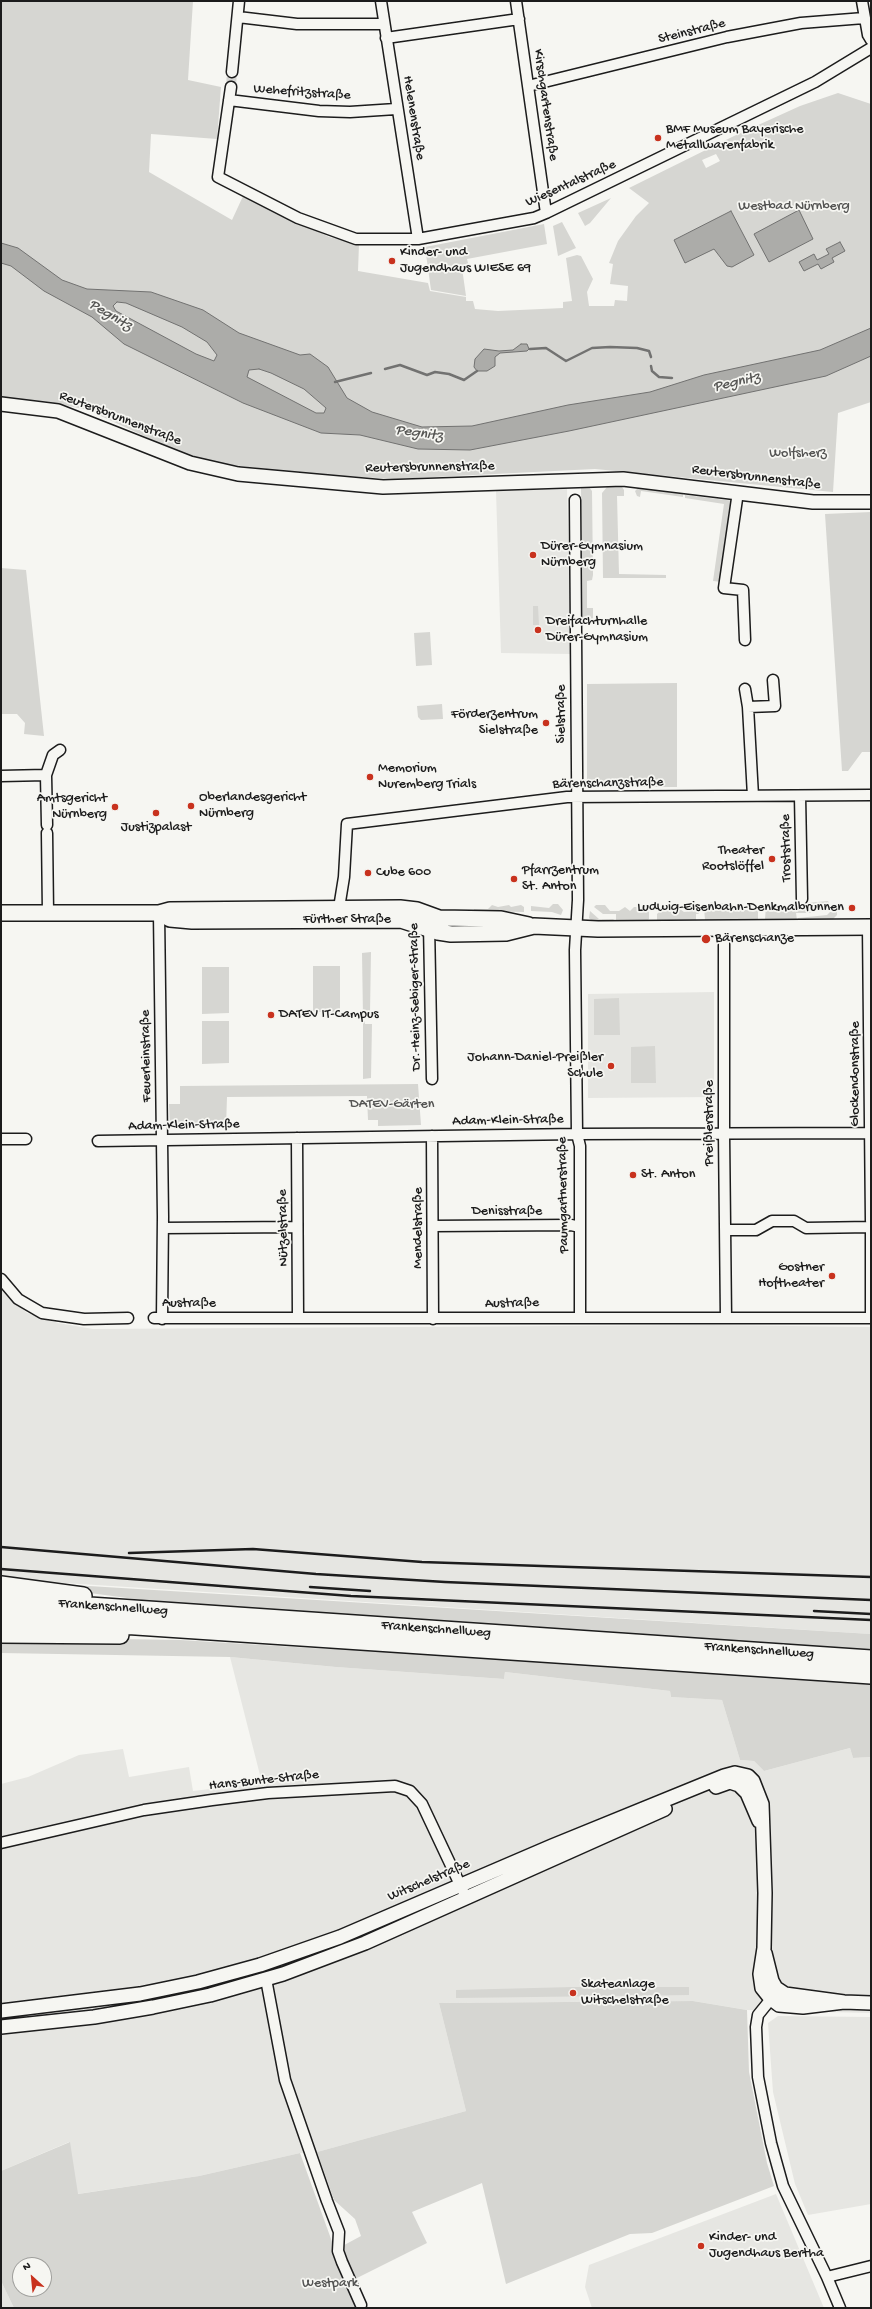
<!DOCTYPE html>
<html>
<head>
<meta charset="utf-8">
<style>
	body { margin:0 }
	#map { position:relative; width:872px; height:2309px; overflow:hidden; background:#f6f6f2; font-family:"Gochi Hand",sans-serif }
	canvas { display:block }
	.frame { position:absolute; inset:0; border:2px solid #1c1c1c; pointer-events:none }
	.north { position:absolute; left:12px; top:2257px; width:40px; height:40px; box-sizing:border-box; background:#f6f6f2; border:1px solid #9f9f9c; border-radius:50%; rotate:333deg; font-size:11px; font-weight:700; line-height:16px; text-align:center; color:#1c1c1c }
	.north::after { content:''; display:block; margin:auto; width:14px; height:18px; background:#c8321e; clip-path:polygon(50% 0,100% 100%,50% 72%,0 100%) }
</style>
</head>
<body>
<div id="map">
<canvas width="872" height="2309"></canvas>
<div class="frame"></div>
<div class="north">N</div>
</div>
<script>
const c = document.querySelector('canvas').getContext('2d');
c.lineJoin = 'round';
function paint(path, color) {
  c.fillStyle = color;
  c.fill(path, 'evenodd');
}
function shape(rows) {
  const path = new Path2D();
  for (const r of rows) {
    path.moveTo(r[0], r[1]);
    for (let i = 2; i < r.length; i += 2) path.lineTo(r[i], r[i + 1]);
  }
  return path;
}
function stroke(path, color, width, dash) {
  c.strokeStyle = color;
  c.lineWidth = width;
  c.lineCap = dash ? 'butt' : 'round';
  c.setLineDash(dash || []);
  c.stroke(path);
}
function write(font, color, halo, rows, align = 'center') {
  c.font = font + ' "Gochi Hand",sans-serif';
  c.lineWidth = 3.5;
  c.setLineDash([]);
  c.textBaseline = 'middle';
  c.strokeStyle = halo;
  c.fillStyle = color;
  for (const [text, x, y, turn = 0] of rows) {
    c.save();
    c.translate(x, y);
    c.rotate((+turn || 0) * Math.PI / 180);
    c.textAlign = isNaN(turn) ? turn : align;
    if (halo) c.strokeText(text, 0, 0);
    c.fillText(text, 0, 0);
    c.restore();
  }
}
paint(shape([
	[567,489,571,654,501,653,496,491],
	[714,992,714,1097,588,1098,588,994],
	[1,1288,27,1313,58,1323,93,1329,712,1325,871,1327,871,1634,1,1579],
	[230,1657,336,1667,504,1679,505,1672,670,1691,671,1697,722,1700,740,1760,754,1761,764,1771,850,1748,853,1758,871,1757,871,2013,747,2010,693,2001,439,2003,466,2111,317,2152,300,2153,199,2176,77,2194,69,2142,1,2171,1,1784,28,1777,79,1755,123,1749,129,1777,189,1767,193,1791,262,1783],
	[778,2016,871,2017,871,2204,808,2215,795,2184,773,2092,768,2023],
	[776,2194,824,2308,592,2308,585,2287,589,2265],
	[1,2281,14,2308,1,2308]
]), '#e6e6e2');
paint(shape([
	[1,1,193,1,188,80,221,87,217,139,151,134,149,172,232,220,244,194,329,237,359,244,358,271,428,283,430,291,466,297,466,301,473,301,475,309,498,311,563,308,563,302,572,301,566,258,577,255,581,256,593,279,587,292,589,306,614,306,615,300,627,301,628,286,610,284,613,264,609,263,618,241,636,216,649,203,629,188,734,136,800,106,838,93,871,104,871,402,838,413,833,492,595,469,394,479,310,474,198,461,88,410,49,402,1,397],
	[716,154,720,161,706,168,702,160],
	[611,198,590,223,585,226,578,213],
	[562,222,576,248,558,256,553,226],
	[544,224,547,244,467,259,469,267,462,268,466,296,431,290,425,247],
	[581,487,589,487,592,491,593,575,592,580,587,581,587,608,593,608,593,620,591,622,582,622],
	[607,487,622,487,624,490,624,496,617,496,619,574,666,575,666,578,603,578,602,493],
	[638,488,683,494,683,497,641,491,640,497,637,496,635,491],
	[685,495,734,501,732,510,729,510,727,529,729,537,725,539,720,577,722,582,713,581,724,504,685,498],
	[871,512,871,752,862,752,848,771,842,771,825,514],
	[1,568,26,570,44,736,24,734,25,723,17,714,1,714],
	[533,606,538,606,539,625,533,625],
	[430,632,432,665,416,666,414,633],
	[677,683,677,787,587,787,587,684],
	[442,704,443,719,421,720,418,717,417,706],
	[828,901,829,903,823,910,813,910,807,903],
	[711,902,733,905,738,910,747,910,752,905,758,911,758,920,705,920,704,908],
	[553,904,558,904,563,910,561,915,552,912,531,911,531,906,549,908],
	[492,905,498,907,509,905,511,907,521,905,524,907,524,912,474,911,474,909,488,909],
	[596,905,605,905,610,911,619,911,625,907,630,911,634,907,643,907,649,912,649,919,646,922,593,922,589,918,590,911,599,919,613,919,616,921,616,914,603,914,594,907],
	[766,906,806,908,811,913,796,913,797,920,798,918,827,915,830,912,837,912,837,915,832,920,767,921,765,919],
	[664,907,670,912,680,909,684,912,689,911,691,908,695,909,699,914,696,914,696,921,657,921,657,914],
	[371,952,370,1013,365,1013,363,1016,362,953],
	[313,966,340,966,340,1012,313,1012],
	[202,967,229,967,229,1013,202,1014],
	[619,998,620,1035,594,1035,594,999],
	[202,1021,229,1021,229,1063,202,1064],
	[363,1021,365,1021,365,1024,372,1024,371,1078,363,1079],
	[655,1046,656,1083,631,1083,631,1047],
	[418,1084,421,1125,378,1126,378,1120,368,1120,367,1096,227,1097,226,1127,170,1127,169,1104,180,1104,180,1086],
	[40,1583,871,1634,871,1654,157,1602,45,1587],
	[1,1637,180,1640,327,1649,397,1649,871,1681,871,1757,853,1758,850,1748,764,1771,754,1761,740,1760,722,1700,671,1697,670,1691,505,1672,504,1679,336,1667,230,1657,1,1653],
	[441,1900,395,1921,371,1936,300,1964,254,1976,253,1973],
	[242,1975,246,1981,146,2003,147,1998],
	[573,1987,689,1987,689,1995,456,1998,456,1990],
	[693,2001,747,2010,749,2072,767,2163,774,2186,652,2233,630,2234,506,2284,482,2183,412,2212,427,2243,355,2279,368,2308,14,2308,1,2281,1,2171,70,2142,78,2194,199,2176,300,2153,335,2250,361,2236,355,2219,334,2200,317,2152,466,2111,439,2003],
	[20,2265,44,2265,44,2289,20,2289],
	[41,2012,56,2015,1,2022,1,2016]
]), '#d6d6d2');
const water = shape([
	[799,210,813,239,769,262,754,234,799,210],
	[731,211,754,255,732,267,727,266,714,249,685,263,674,240,731,211],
	[840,242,845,251,832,258,834,262,821,269,818,264,804,271,799,262,814,254,817,260,829,254,826,249,840,242],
	[1,243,18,248,62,280,87,289,151,292,203,310,239,333,300,355,310,354,328,367,347,398,372,412,422,427,472,426,568,405,650,392,704,375,820,350,871,328,871,356,826,376,569,431,470,450,418,449,360,435,321,433,243,403,124,344,92,317,44,291,11,266,1,263,1,243],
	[117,302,126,303,182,327,207,342,217,355,214,361,196,354,116,311,113,306,117,302],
	[259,369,271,373,304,389,326,408,324,413,316,413,247,377,249,370,259,369],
	[521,344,527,344,529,349,527,351,500,353,495,357,495,366,487,371,477,371,474,367,475,359,484,349,499,351,513,350,521,344]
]);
paint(water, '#acaca9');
stroke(water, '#727271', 1);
stroke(shape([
	[530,349,546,348,566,361,592,348,610,347,637,348,649,351,651,357],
	[651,366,652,371,659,377,672,378],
	[385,369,400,365,427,375,435,372,449,374,464,380,477,371],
	[335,382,371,373]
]), '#727271', 2.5);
stroke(shape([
	[231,87,232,72]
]), '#d5d5d2', 10, [10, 5]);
const minor = shape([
	[381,1,418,239],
	[516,1,546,213],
	[862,1,868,35,871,40],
	[238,17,297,24,383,24],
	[386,38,519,19],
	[232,72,239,1],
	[528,86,727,37,801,23,864,18],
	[231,87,218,177,298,218,356,239,418,239,534,218,546,213,815,82,871,48],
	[229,100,319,111,350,112,396,109],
	[738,492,724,588,743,590,745,640],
	[575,500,578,900,575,950,577,1134,580,1146,580,1316],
	[745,689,748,707],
	[46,775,53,755,60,750],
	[1,776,46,775,47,825],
	[753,796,748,707,775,706,773,680],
	[800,796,802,899],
	[47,833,48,913],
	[339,908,344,877,347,824,567,797,871,795],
	[159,913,163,1217,162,1319],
	[429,925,432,1079],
	[868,927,871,1221],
	[724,928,724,1134,726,1318],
	[432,1136,433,1319],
	[297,1138,298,1318],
	[1,1139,26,1139],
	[98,1141,577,1134,871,1133],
	[433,1226,571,1225,580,1227],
	[163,1228,297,1227],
	[726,1230,756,1230,772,1221,794,1221,806,1228,871,1227,871,1318],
	[1,1279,18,1299,42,1313,84,1319,128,1318],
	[154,1318,871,1318],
	[1,1843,144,1810,212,1800,268,1793,395,1786,410,1791,422,1804,463,1891],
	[266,1979,285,2080,327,2201,339,2232,338,2251,342,2262,361,2305],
	[775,1994,758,2015,756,2027,758,2077,771,2143,783,2186,827,2277,840,2308],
	[827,2277,871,2266]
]);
const tertiary = shape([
	[1,404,58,411,190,463,238,474,383,487,623,479,813,502,871,502],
	[716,1787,730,1782,739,1785,747,1793,759,1821],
	[765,1953,772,1981,776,1988,785,1994,844,2002,871,2003],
	[1,2011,140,1994,198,1982,260,1965,340,1937,552,1846,724,1776,735,1773,748,1776,753,1781,762,1804,765,1893,764,1948,760,1974,762,1988,770,1998,779,2005,803,2007,844,2002],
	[1,2027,94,2017,153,2007,210,1995,283,1974,365,1943,665,1809]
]);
const secondary = shape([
	[1,913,159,913,170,910,400,908,417,910,439,918,501,919,529,925],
	[159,913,170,919,192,921,401,920,438,932,451,934,506,933,534,926,598,929,871,927]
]);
const trunk = shape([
	[1,1585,83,1596],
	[1,1600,871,1659],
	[1,1617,871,1675],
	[1,1634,120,1635]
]);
stroke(minor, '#1c1c1c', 13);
stroke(tertiary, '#1c1c1c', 16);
stroke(secondary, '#1c1c1c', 18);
stroke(trunk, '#1c1c1c', 20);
stroke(minor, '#f6f6f2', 10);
stroke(tertiary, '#f6f6f2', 13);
stroke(secondary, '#f6f6f2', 15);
stroke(trunk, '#f6f6f2', 17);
stroke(shape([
	[1,1547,316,1574,445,1582,871,1600],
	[129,1553,253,1549,422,1562,871,1577],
	[1,1569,351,1596,871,1620],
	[310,1587,370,1591],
	[814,1611,871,1614]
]), '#1c1c1c', 2.5);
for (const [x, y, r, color] of [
	[658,138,4,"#c8321e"],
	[392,261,4,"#c8321e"],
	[533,555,4,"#c8321e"],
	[538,630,4,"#c8321e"],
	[546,723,4,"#c8321e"],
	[370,777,4,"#c8321e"],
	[191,806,4,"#c8321e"],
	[115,807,4,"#c8321e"],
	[156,813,4,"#c8321e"],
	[772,859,4,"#c8321e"],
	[368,873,4,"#c8321e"],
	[514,879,4,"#c8321e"],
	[852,908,4,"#c8321e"],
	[706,939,5,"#c8321e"],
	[271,1015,4,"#c8321e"],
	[611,1066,4,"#c8321e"],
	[633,1175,4,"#c8321e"],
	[832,1276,4,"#c8321e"],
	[573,1993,4,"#c8321e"],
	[701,2246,4,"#c8321e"]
]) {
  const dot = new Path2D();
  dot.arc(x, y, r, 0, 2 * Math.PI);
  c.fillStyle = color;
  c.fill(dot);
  stroke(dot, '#f6f6f2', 1.5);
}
write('14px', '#1c1c1c', '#f6f6f2', [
	["Steinstraße",692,32,-14],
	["Wehefritzstraße",302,93,4],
	["Kirschgartenstraße",545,105,82],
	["Helenenstraße",413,118,81],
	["Wiesentalstraße",571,184,-24],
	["Reutersbrunnenstraße",120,419,21],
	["Reutersbrunnenstraße",430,468,-1],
	["Reutersbrunnenstraße",756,478,7],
	["Sielstraße",562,714,-90],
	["Bärenschanzstraße",608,784,-1],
	["Troststraße",787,848,-91],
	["Fürther Straße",347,920],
	["Dr.-Heinz-Sebiger-Straße",416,997,-91],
	["Feuerleinstraße",147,1056,-91],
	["Glockendonstraße",856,1074,-90],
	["Adam-Klein-Straße",508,1121,-1],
	["Preißlerstraße",710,1123,-90],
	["Adam-Klein-Straße",184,1126,-1],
	["Paumgartnerstraße",564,1195,-91],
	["Denisstraße",507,1212],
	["Nützelstraße",284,1228,-91],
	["Mendelstraße",419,1228,-90],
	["Austraße",189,1304],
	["Austraße",512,1304,-1],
	["Frankenschnellweg",113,1608,4],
	["Frankenschnellweg",436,1630,4],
	["Frankenschnellweg",759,1651,4],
	["Hans-Bunte-Straße",264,1781,-6],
	["Witschelstraße",429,1881,-23]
]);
write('14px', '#1c1c1c', '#f6f6f2', [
	["BMF Museum Bayerische",666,130],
	["Metallwarenfabrik",666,146],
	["Kinder- und",400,253],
	["Jugendhaus WIESE 69",400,269],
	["Dürer-Gymnasium",541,547],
	["Nürnberg",541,563],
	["Dreifachturnhalle",546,622],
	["Dürer-Gymnasium",546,638],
	["Förderzentrum",538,715,"right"],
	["Sielstraße",538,731,"right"],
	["Memorium",378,769],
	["Nuremberg Trials",378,785],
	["Oberlandesgericht",199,798],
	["Nürnberg",199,814],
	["Amtsgericht",107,799,"right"],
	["Nürnberg",107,815,"right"],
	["Justizpalast",156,828,"center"],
	["Theater",764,851,"right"],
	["Rootslöffel",764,867,"right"],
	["Pfarrzentrum",522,871],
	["St. Anton",522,887],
	["Cube 600",376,873],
	["Ludwig-Eisenbahn-Denkmalbrunnen",844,908,"right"],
	["Bärenschanze",715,939],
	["DATEV IT-Campus",279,1015],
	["Johann-Daniel-Preißler",603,1058,"right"],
	["Schule",603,1074,"right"],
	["St. Anton",641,1175],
	["Gostner",824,1268,"right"],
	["Hoftheater",824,1284,"right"],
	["Skateanlage",581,1985],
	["Witschelstraße",581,2001],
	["Kinder- und",709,2238],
	["Jugendhaus Bertha",709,2254]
], 'left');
write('14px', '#545453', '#f6f6f2', [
	["Westbad Nürnberg",794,207],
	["Wolfsherz",798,454],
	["DATEV-Gärten",392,1105],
	["Westpark",330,2284]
]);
write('italic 15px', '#565654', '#f6f6f2', [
	["Pegnitz",110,316,31],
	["Pegnitz",737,383,-13],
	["Pegnitz",419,434,8]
]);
</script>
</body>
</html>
